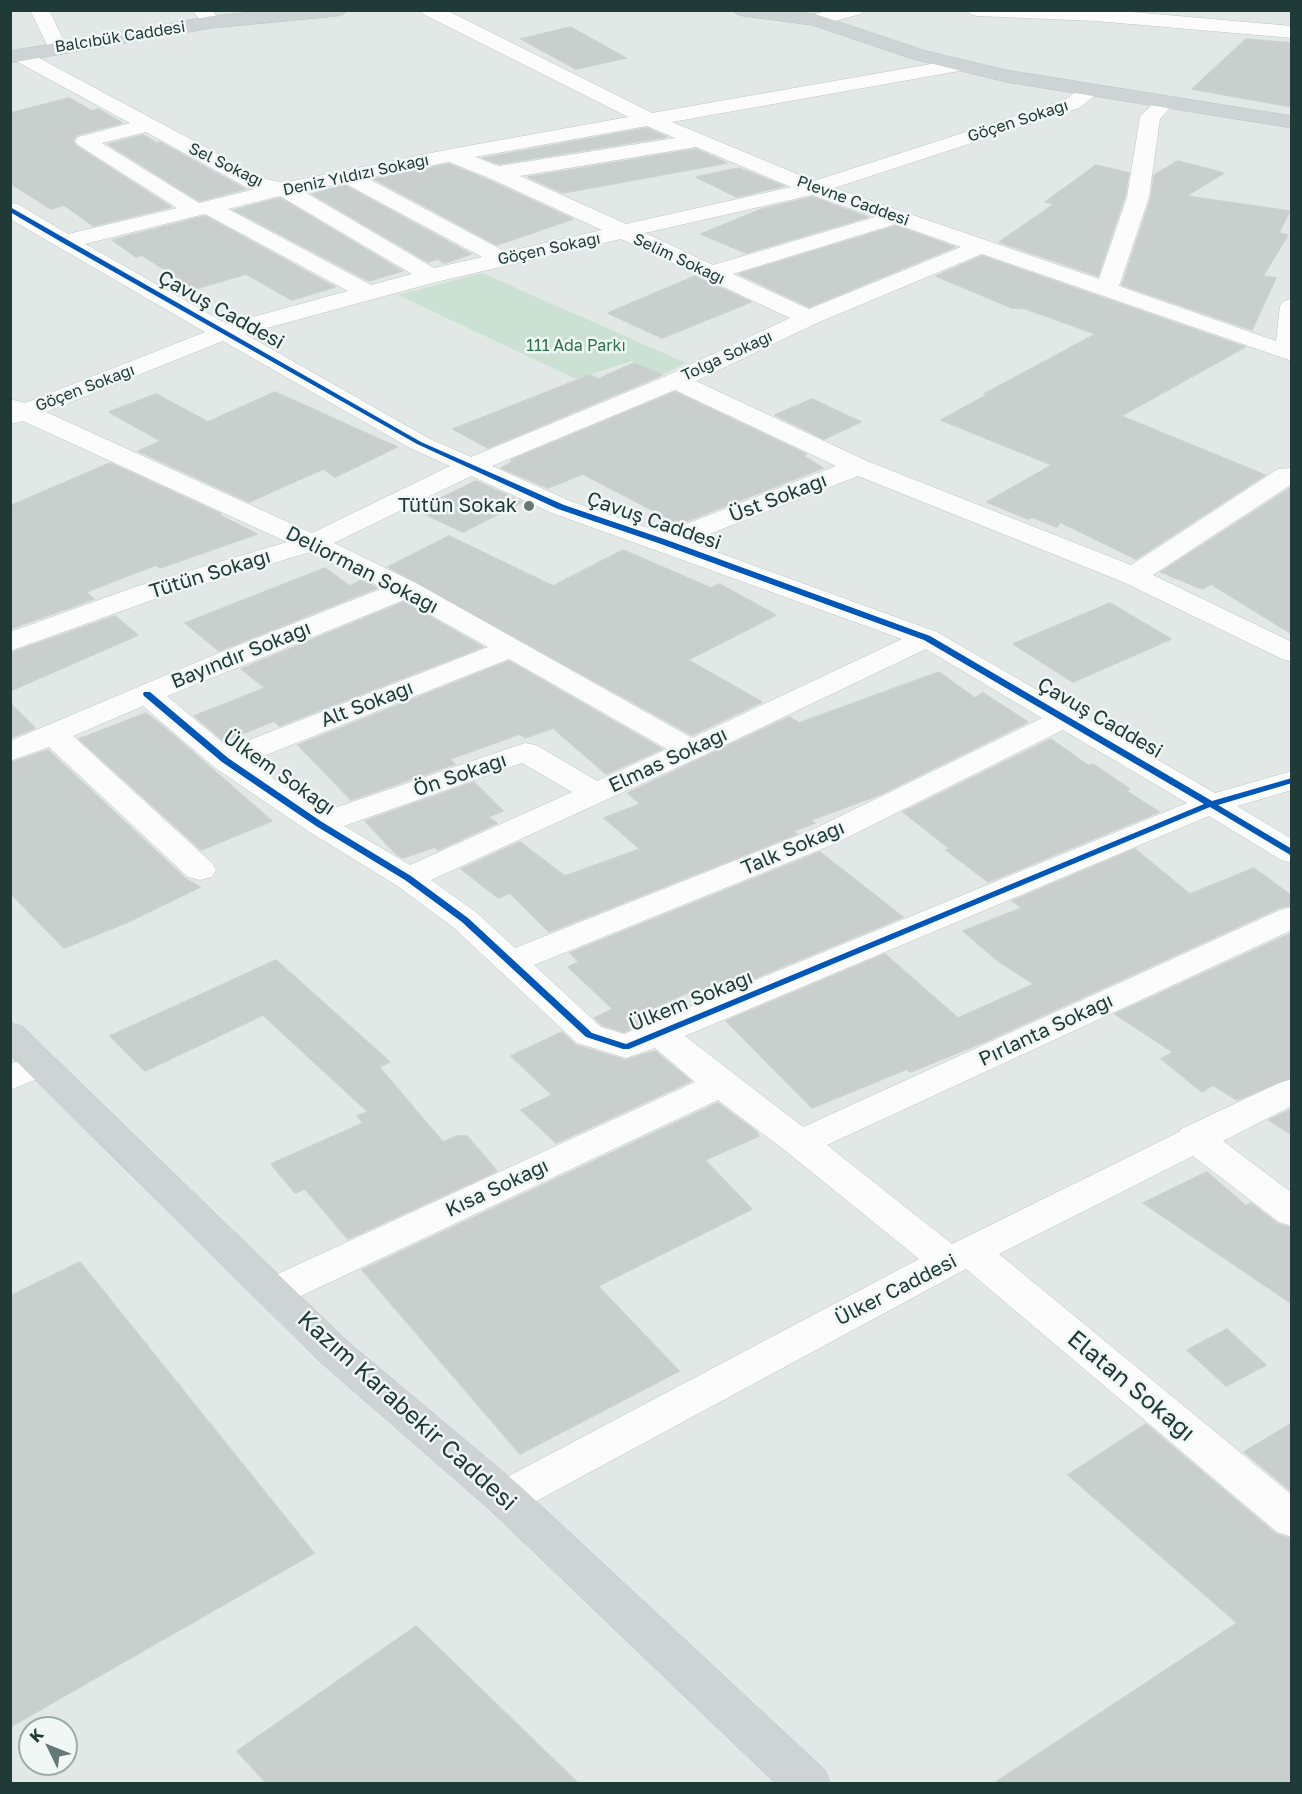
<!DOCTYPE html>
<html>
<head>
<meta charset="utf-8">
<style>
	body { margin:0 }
	#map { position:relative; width:1302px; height:1794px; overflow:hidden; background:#e2e8e6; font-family:"Golos Text",sans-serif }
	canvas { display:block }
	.frame { position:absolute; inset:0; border:12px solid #203b37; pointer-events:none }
	.north { position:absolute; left:18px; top:1716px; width:60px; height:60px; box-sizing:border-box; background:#f0f7f4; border:2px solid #9daca8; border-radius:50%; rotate:313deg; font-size:16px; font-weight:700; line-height:24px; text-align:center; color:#203b37 }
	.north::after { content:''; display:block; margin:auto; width:21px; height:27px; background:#647874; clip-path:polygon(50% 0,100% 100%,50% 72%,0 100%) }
</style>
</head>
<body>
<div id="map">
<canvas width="1302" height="1794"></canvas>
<div class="frame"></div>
<div class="north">K</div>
</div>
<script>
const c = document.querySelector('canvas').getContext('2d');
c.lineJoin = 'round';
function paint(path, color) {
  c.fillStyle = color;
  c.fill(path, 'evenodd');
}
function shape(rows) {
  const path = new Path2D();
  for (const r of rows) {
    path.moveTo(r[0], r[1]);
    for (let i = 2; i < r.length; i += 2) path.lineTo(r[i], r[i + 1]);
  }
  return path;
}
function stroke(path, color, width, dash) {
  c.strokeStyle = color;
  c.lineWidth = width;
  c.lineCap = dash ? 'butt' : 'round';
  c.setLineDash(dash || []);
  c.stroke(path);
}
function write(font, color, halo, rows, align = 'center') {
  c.font = font + ' "Golos Text",sans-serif';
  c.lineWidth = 5;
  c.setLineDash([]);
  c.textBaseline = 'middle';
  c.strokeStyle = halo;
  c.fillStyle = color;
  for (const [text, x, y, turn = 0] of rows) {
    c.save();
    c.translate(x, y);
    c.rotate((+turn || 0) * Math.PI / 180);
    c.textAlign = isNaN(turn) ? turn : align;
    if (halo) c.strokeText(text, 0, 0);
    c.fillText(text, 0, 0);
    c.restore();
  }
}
paint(shape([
	[482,273,686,363,661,375,632,361,576,379,398,295]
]), '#cbe1d4');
const building = shape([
	[570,27,626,58,576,69,521,39,570,27],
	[1246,39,1292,43,1292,107,1192,89,1246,39],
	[69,98,92,111,98,109,122,123,77,135,73,141,76,146,171,207,93,226,64,205,51,209,10,183,10,113,69,98],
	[647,128,667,137,499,164,483,158,647,128],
	[143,135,157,143,160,142,245,189,199,201,108,144,143,135],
	[696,149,727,163,563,193,528,177,696,149],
	[1178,161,1224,173,1186,196,1290,211,1279,233,1288,235,1263,276,1276,278,1252,330,1122,285,1151,198,1154,175,1178,161],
	[449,164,488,180,573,219,497,245,374,179,449,164],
	[1096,165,1129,173,1125,196,1098,276,999,242,1054,204,1045,202,1096,165],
	[739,168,784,186,737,197,696,177,739,168],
	[344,185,471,254,445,263,438,259,428,262,312,194,344,185],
	[812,197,868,217,746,253,701,234,762,209,812,197],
	[280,198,402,271,369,281,234,210,280,198],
	[205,216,335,287,292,300,246,274,195,289,142,255,136,257,112,240,205,216],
	[896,226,955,247,809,307,739,274,896,226],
	[982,256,1245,347,1121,416,1265,475,1136,559,1060,522,1057,527,1032,517,1028,519,987,502,1052,465,941,420,987,395,984,394,1096,334,1026,309,1012,308,936,276,982,256],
	[695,276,751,302,662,338,608,313,695,276],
	[634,363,662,375,488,448,453,429,590,375,598,379,634,363],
	[275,392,397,447,335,477,323,469,249,502,138,451,161,441,109,412,156,394,208,422,275,392],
	[675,392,806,454,803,456,823,468,679,524,583,474,548,488,501,468,513,462,511,460,675,392],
	[812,399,861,422,824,439,775,415,812,399],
	[110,463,221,514,219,515,257,534,160,568,156,565,86,592,94,599,10,629,10,506,110,463],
	[476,481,522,502,463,532,416,510,476,481],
	[1292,487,1292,634,1211,584,1202,589,1161,572,1292,487],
	[449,536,553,586,623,550,711,588,719,584,776,615,688,660,762,702,692,735,388,567,449,536],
	[325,568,350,586,362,580,377,588,219,651,185,623,325,568],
	[404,602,483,647,279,726,274,721,224,741,194,716,265,688,241,669,404,602],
	[1110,603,1171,639,1073,682,1013,644,1110,603],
	[115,616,138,635,10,691,10,653,115,616],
	[509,661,662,749,606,774,553,728,525,738,520,734,450,759,455,764,351,800,298,745,509,661],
	[939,672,975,698,983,693,1028,722,879,795,811,820,815,823,794,831,797,834,549,932,510,893,498,898,461,869,520,842,565,876,640,849,604,818,640,804,628,793,789,717,799,723,939,672],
	[10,703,35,728,10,738,10,703],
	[146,713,164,727,272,821,201,850,79,739,146,713],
	[1051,739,1089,766,1093,764,1130,789,1126,791,1159,812,988,882,946,850,950,849,903,812,1051,739],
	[48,750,186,879,200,887,128,922,64,948,10,893,10,763,48,750],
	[474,782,503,811,488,817,497,823,438,850,435,847,403,858,396,854,365,821,474,782],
	[1135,849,1190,894,1254,868,1292,896,1292,905,1279,908,984,1042,910,1072,907,1069,812,1108,726,1021,885,954,958,1018,1034,984,998,961,963,931,1022,908,1012,901,1135,849],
	[820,852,903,917,704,999,695,989,633,1018,641,1025,624,1032,602,1025,594,1018,613,1009,568,967,579,962,570,953,820,852],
	[1292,933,1292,1077,1237,1100,1213,1085,1202,1092,1161,1059,1173,1052,1115,1014,1292,933],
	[276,960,390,1062,379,1067,443,1142,457,1136,467,1136,497,1171,348,1239,305,1189,295,1193,271,1164,363,1123,357,1116,368,1112,263,1015,145,1071,110,1036,276,960],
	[562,1032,576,1045,625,1060,655,1051,691,1081,556,1143,521,1110,552,1095,511,1056,562,1032],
	[718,1103,756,1131,759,1136,705,1160,752,1209,598,1286,679,1371,520,1454,362,1270,718,1103],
	[1292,1109,1292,1135,1269,1120,1292,1109],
	[1207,1172,1246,1206,1251,1203,1278,1224,1292,1228,1292,1304,1143,1203,1207,1172],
	[80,1262,314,1553,10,1727,10,1296,80,1262],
	[1227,1329,1266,1365,1226,1386,1187,1350,1227,1329],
	[1292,1423,1292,1492,1244,1452,1292,1423],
	[1146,1424,1276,1534,1292,1539,1292,1784,993,1784,1237,1623,1068,1475,1146,1424],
	[416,1626,579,1784,267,1784,237,1751,416,1626]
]);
paint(building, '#c9cfcd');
stroke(building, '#cbd1cf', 1.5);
const minor = shape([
	[30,10,49,10,67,47,64,51,50,51,30,10],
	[192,10,212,10,221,22,219,26,205,26,192,10],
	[421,10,446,10,652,113,959,59,966,61,969,65,966,69,959,71,672,122,814,181,1065,100,1083,86,1097,86,1100,90,1097,94,1079,108,834,188,1099,279,1127,197,1140,117,1157,99,1171,99,1174,103,1160,119,1149,197,1119,286,1276,341,1280,306,1284,301,1292,299,1292,361,982,254,817,323,696,381,867,461,1131,565,1278,469,1292,468,1292,484,1153,575,1292,642,1292,662,1282,659,1123,582,858,476,689,542,937,632,1215,793,1292,771,1292,790,1237,806,1292,839,1292,863,1281,860,1209,816,685,1036,803,1127,1280,910,1292,907,1292,930,827,1145,952,1244,1179,1132,1181,1129,1279,1083,1292,1079,1292,1106,1223,1141,1292,1193,1292,1226,1279,1222,1193,1156,999,1254,1292,1495,1292,1537,1277,1532,966,1269,520,1510,505,1515,490,1510,484,1498,490,1486,919,1259,787,1152,718,1100,288,1302,274,1306,260,1302,254,1292,260,1282,695,1082,655,1048,626,1058,577,1043,453,927,396,885,308,831,214,767,143,706,73,736,212,863,216,870,212,877,200,880,188,877,49,747,10,761,10,741,209,657,383,588,310,552,155,599,10,651,10,632,135,587,287,542,23,421,10,424,10,399,25,403,205,332,10,219,10,203,18,204,68,234,177,208,78,145,75,141,78,137,130,123,12,59,10,53,19,49,26,51,263,178,283,183,451,149,628,117,423,14,421,10],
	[647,126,675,138,499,166,475,157,647,126],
	[146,132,248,188,255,189,199,203,102,143,146,132],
	[696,147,791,187,626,224,520,176,696,147],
	[449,162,489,178,602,230,506,252,367,178,449,162],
	[344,183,482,257,434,268,303,191,344,183],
	[812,195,875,217,713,265,645,233,812,195],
	[280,196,412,274,371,285,228,209,280,196],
	[205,214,348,291,227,324,85,244,205,214],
	[896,224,961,247,809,309,733,274,896,224],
	[621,239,790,318,666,376,471,457,428,438,245,334,436,282,621,239],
	[223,341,410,448,450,466,312,533,46,412,223,341],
	[675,390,836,466,663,533,570,501,492,466,675,390],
	[471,476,552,513,902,639,692,738,416,583,334,543,471,476],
	[404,600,488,647,229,748,167,696,404,600],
	[926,649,1042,718,812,830,515,948,477,913,431,880,702,756,926,649],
	[509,659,667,749,597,781,536,745,525,743,323,812,248,762,509,659],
	[1063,730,1187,803,624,1034,601,1027,534,965,834,844,1063,730],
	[522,763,572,792,410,865,344,826,522,763],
	[830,10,863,10,861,14,815,26,808,24,806,20,808,16,830,10],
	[968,10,1109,10,1292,26,1292,38,1096,21,977,16,970,14,968,10],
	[40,1053,53,1057,58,1065,53,1073,10,1090,10,1064,40,1053]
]);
const major = shape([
	[273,10,346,10,344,14,337,16,212,28,10,63,10,51,212,16,273,10],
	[734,10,787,10,815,14,926,51,1006,70,1292,116,1292,128,1006,82,913,59,812,25,743,16,736,14,734,10],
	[10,1023,22,1026,346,1340,520,1486,825,1770,831,1784,776,1784,490,1510,318,1360,10,1055,10,1023]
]);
stroke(minor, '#bfc5c3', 1);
stroke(major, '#bbc5c3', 1);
paint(minor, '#fbfcfb');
paint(major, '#cdd4d3');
paint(shape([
	[10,207,421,442,564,505,667,540,930,636,1212,801,1292,778,1292,783,1218,805,1292,849,1292,856,1210,807,629,1049,623,1049,586,1037,462,922,405,880,316,826,222,762,144,696,143,694,144,692,150,692,228,758,322,822,411,876,468,918,592,1033,626,1044,1204,804,924,640,661,544,558,509,417,444,63,243,10,212,10,207]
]), '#0057b8');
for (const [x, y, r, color] of [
	[529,506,6,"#647874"]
]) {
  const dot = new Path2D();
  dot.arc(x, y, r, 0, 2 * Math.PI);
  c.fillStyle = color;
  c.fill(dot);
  stroke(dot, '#f0f7f4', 2);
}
write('16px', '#203b37', '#f0f7f4', [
	["Balcıbük Caddesi",120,37,-9],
	["Göçen Sokağı",1018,121,-18],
	["Sel Sokağı",226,165,26],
	["Deniz Yıldızı Sokağı",356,175,-12],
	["Plevne Caddesi",853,201,20],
	["Göçen Sokağı",549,249,-12],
	["Selim Sokağı",679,259,25],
	["Tolga Sokağı",727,356,-25],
	["Göçen Sokağı",85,388,-21]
]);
write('16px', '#2a724f', '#f0f7f4', [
	["111 Ada Parkı",576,346]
]);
write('20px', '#203b37', '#f0f7f4', [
	["Çavuş Caddesi",221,310,29],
	["Üst Sokağı",778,498,-21],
	["Çavuş Caddesi",654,521,19],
	["Deliorman Sokağı",362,570,27],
	["Tütün Sokağı",210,574,-17],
	["Bayındır Sokağı",241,655,-22],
	["Alt Sokağı",367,704,-21],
	["Çavuş Caddesi",1100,718,30],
	["Elmas Sokağı",668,760,-25],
	["Ülkem Sokağı",279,773,35],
	["Ön Sokağı",460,775,-19],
	["Talk Sokağı",793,848,-23],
	["Ülkem Sokağı",691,1001,-22],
	["Pırlanta Sokağı",1046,1030,-25],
	["Kısa Sokağı",497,1188,-25],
	["Ülker Caddesi",896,1290,-27]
]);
write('20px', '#203b37', '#f0f7f4', [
	["Tütün Sokak",517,506]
], 'right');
write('24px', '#203b37', '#f0f7f4', [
	["Elatan Sokağı",1131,1386,40],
	["Kazım Karabekir Caddesi",407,1411,42]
]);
</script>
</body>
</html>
